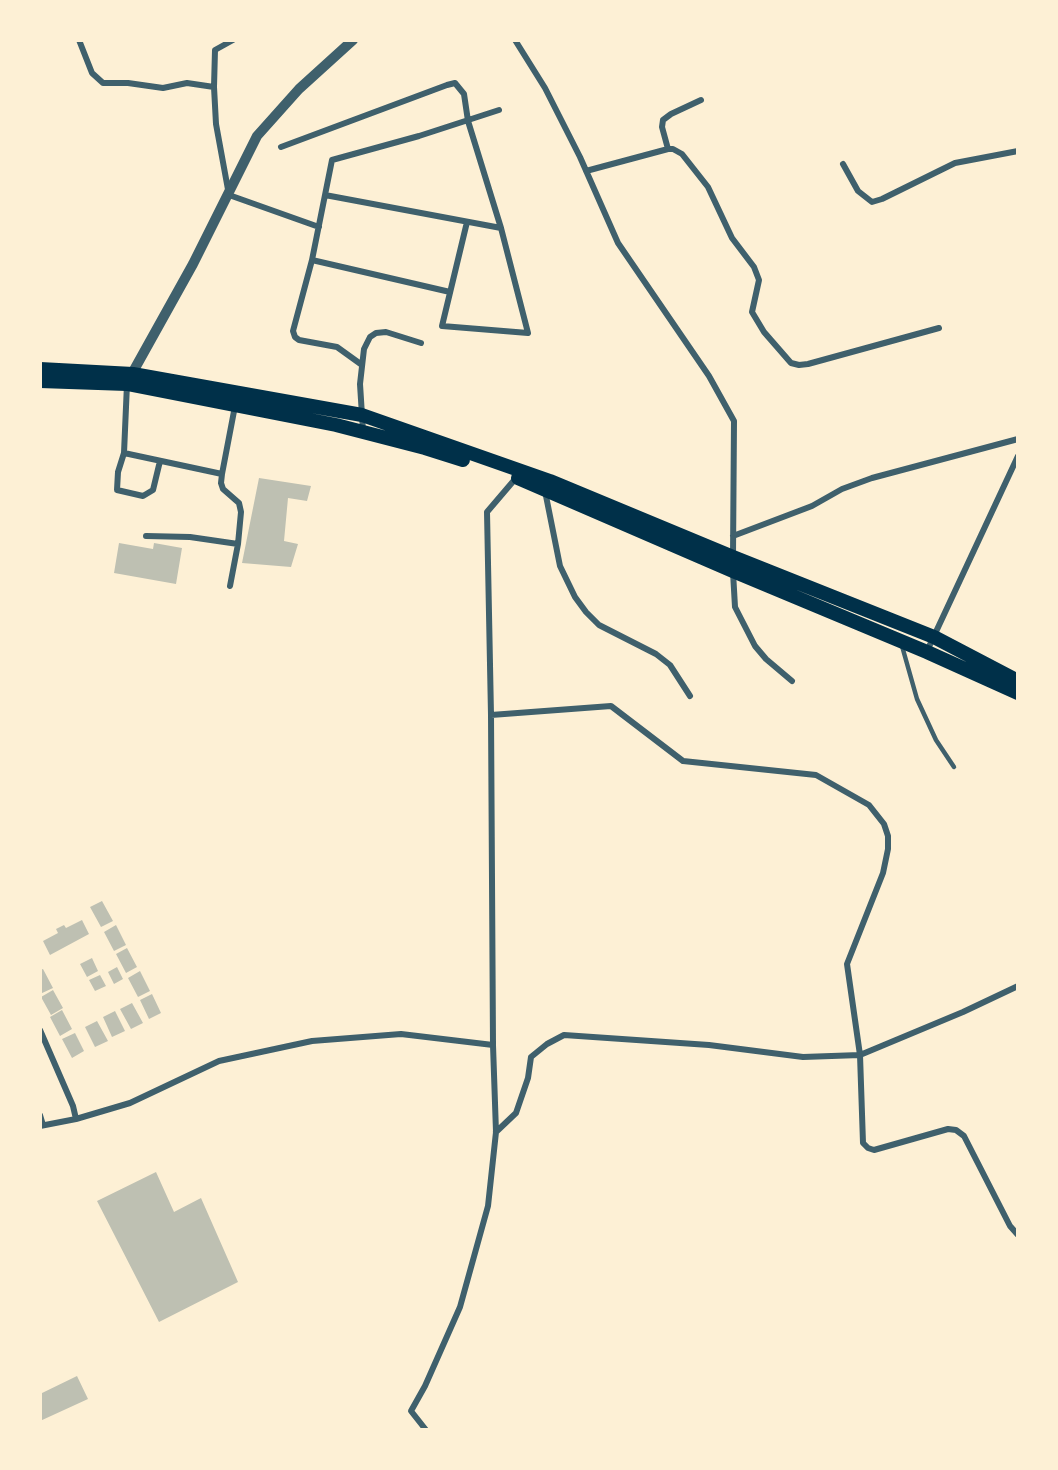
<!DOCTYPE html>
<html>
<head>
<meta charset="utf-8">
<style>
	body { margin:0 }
	#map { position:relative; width:1058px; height:1470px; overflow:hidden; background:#fdf0d5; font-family:"Fira Sans Condensed",sans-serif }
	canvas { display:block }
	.frame { position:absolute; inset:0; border:42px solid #fdf0d5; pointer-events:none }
</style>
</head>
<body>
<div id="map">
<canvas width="1058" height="1470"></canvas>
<div class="frame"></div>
</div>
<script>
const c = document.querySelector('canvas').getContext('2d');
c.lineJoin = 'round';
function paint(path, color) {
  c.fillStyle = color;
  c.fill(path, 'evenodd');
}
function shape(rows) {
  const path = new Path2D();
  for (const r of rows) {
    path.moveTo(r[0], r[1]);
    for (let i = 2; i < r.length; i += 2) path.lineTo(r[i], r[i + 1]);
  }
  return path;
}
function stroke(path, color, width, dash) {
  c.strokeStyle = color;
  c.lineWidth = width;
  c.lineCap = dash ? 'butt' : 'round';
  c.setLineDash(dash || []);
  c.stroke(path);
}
paint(shape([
	[259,478,311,486,307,501,288,498,284,541,298,544,291,567,242,563],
	[119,543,153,549,154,543,182,548,176,584,114,573],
	[102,901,113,921,101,927,90,907],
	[82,920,89,934,50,955,43,941,58,933,56,929,64,925,66,928],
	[116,925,126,945,114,951,104,932],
	[127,948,137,967,126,973,116,954],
	[92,958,98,971,87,977,80,964],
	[117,967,123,979,114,984,108,972],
	[43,969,53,988,40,994,40,970],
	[140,971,150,991,138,997,128,978],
	[100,975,106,986,95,991,89,980],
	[53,990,63,1008,51,1015,41,997],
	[152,994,161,1013,149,1019,140,1000],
	[132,1003,143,1023,131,1029,120,1009],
	[62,1010,72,1029,60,1036,50,1017],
	[115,1011,125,1031,112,1037,103,1017],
	[97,1021,108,1041,95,1047,85,1027],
	[75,1033,84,1051,72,1058,62,1039],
	[156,1172,174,1212,201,1198,238,1282,159,1322,97,1201],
	[77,1376,88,1399,40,1421,40,1394]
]), '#bec0b2');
stroke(shape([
	[902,646,917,699,936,740,954,767]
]), '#3f606c', 4.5);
stroke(shape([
	[79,40,92,73,103,83,128,83,163,88,187,83,214,87,216,124,229,195,319,227],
	[515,40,545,88,580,157,618,243,709,376,734,421,733,556],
	[214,87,215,50,233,40],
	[281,147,447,85,455,83,464,94,468,121,501,228,528,333,442,326,467,222],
	[668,149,662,127,663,120,671,114,701,100],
	[843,164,858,191,872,202,882,199,955,163,1018,151],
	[586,171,668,149,673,149,682,154,708,187,732,238,754,267,759,280,752,312,764,332,791,363,799,365,808,364,939,328],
	[325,195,501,228],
	[312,260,450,292],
	[362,365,337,347,299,340,295,337,293,331,312,260,332,160,419,136,499,110],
	[127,384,124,453,222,474,235,406],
	[363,431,360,384,364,349,370,337,376,333,386,332,421,343],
	[124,453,118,472,117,490,143,496,153,490,160,461],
	[222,474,221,483,223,489,239,503,241,512,238,544,230,586],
	[545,491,560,566,575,597,586,612,599,625,656,654,670,665,690,696],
	[146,536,190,537,238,544],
	[733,536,812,506,842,489,872,478,1018,439],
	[733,572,735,607,755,646,766,659,792,681],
	[927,651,1018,456],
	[491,715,611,706,683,761,816,775,869,805,884,824,888,836,888,849,883,873,847,964,860,1055,863,1143,868,1148,874,1150,948,1129,956,1130,964,1136,1010,1226,1018,1235],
	[40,1030,73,1106,76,1119],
	[40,1115,43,1125],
	[40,1126,76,1119,130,1103,219,1061,312,1041,401,1034,493,1045],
	[496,1132,516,1113,528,1078,531,1057,547,1044,564,1035,709,1045,803,1057,860,1055,963,1012,1018,986],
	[426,1430,411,1411,425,1386,460,1307,488,1206,496,1132,493,1045,491,715,487,512,516,478]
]), '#3f606c', 6);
stroke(shape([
	[129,379,193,264,257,136,299,89,353,40]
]), '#3f606c', 10);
stroke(shape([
	[40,369,133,374,362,415,550,481,733,557,934,637,1018,681],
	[40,381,127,384,336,425,425,448,463,460],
	[518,478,733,571,927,652,1018,693]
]), '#003049', 14);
</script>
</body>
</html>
